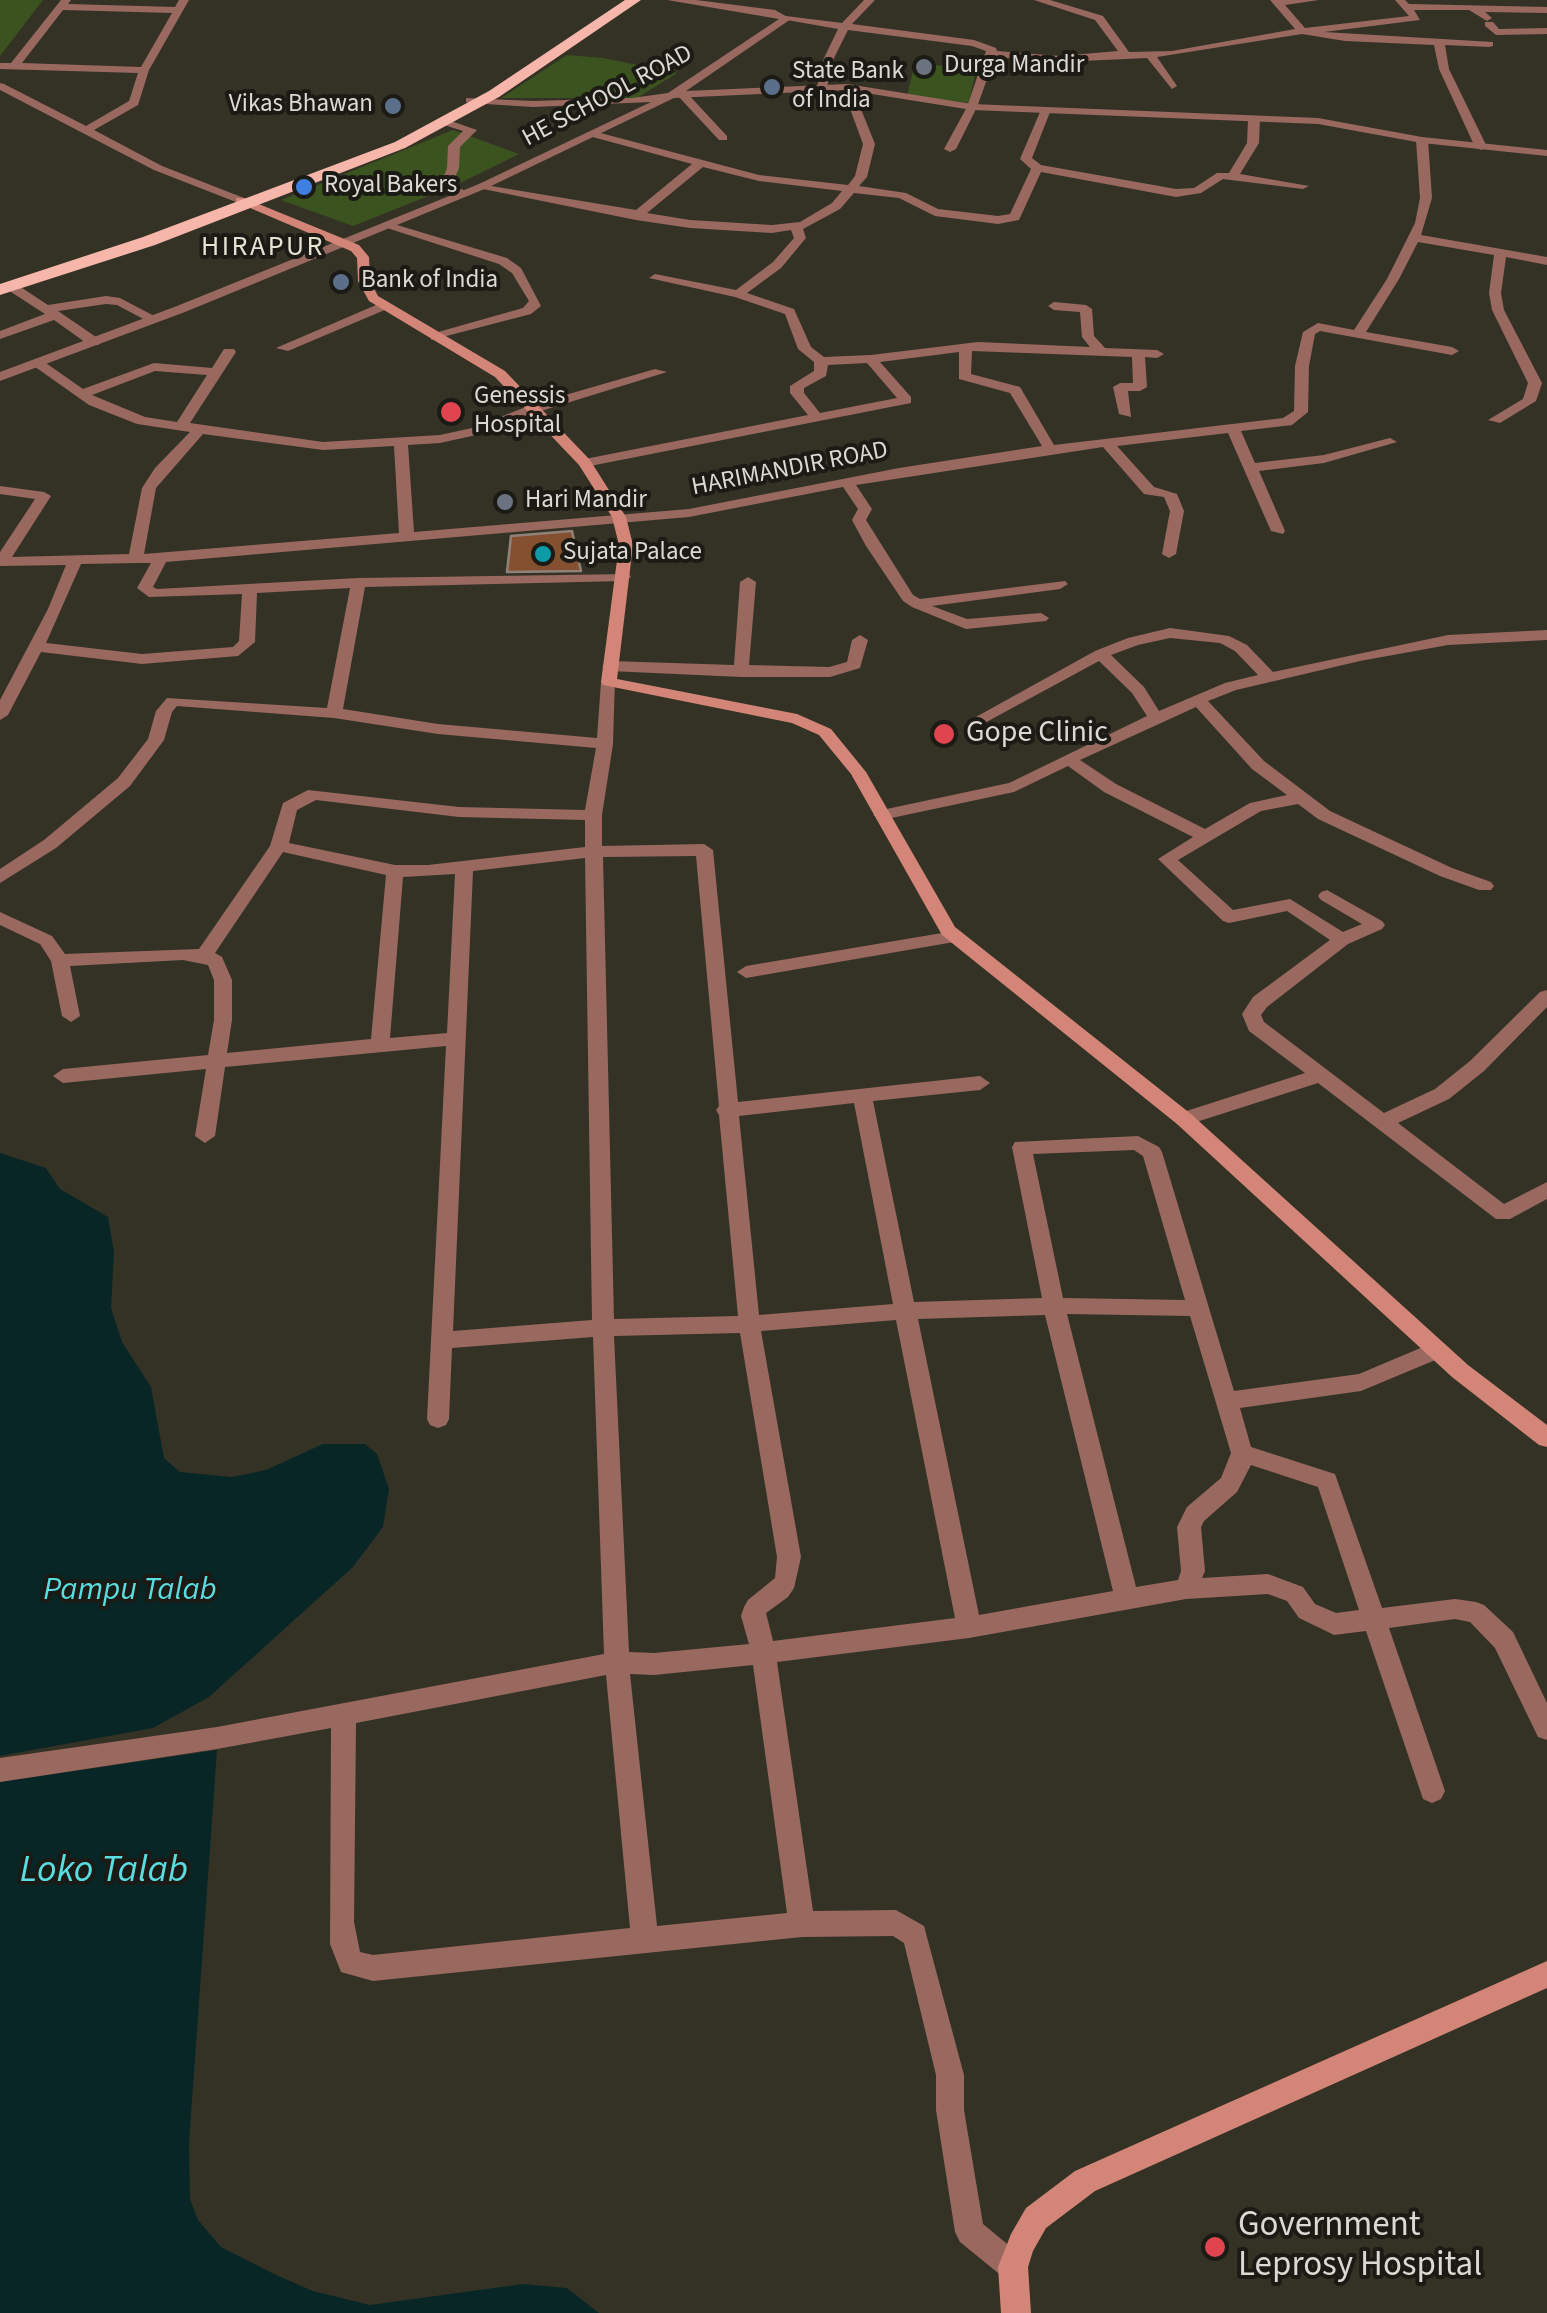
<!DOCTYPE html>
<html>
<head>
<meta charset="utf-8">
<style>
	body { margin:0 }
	canvas { display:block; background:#343225 }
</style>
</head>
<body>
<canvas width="1547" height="2313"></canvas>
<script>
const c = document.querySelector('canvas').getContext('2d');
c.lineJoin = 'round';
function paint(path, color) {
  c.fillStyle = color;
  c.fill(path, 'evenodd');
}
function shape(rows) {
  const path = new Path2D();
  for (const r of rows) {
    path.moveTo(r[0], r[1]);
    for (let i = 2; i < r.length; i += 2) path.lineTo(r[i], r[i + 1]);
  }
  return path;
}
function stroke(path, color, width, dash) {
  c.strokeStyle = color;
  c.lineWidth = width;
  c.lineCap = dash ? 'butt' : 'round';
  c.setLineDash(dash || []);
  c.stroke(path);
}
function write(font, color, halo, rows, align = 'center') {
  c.font = font + ' "Source Sans 3",sans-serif';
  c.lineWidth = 8;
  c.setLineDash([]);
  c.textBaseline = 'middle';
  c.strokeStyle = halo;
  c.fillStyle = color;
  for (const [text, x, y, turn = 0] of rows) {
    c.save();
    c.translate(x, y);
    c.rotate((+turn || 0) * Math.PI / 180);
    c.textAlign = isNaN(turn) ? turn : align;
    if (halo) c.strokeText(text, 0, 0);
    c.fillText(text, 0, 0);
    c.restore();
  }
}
paint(shape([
	[0,0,43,0,0,56],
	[567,55,603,58,677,73,637,98,501,98],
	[915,63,976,69,969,103,907,95],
	[453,130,519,154,456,185,353,226,281,200]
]), '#3b531f');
paint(shape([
	[0,1153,46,1168,60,1189,108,1217,114,1252,111,1308,122,1342,151,1387,164,1458,180,1472,232,1477,266,1470,323,1444,365,1444,377,1454,389,1489,383,1527,353,1567,209,1697,153,1728,0,1756],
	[217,1750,189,2143,190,2199,198,2220,221,2247,274,2274,313,2291,370,2305,523,2284,567,2288,599,2313,0,2313,0,1782]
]), '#092626');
const building = shape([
	[572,531,581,571,507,572,511,536,572,531]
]);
paint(building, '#855030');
stroke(building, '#908179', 2.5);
paint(shape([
	[61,0,71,0,68,4,175,7,179,0,189,0,149,70,138,105,94,130,162,166,244,198,244,202,236,202,154,170,0,90,0,83,4,84,86,126,129,101,138,73,0,69,0,63,11,63,61,0],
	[63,10,64,10,172,13,141,67,22,63,63,10],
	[864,0,875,0,852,24,974,40,996,48,997,51,1060,56,1118,51,1095,20,1034,0,1050,0,1103,16,1129,52,1172,51,1295,29,1270,0,1319,0,1285,5,1305,28,1409,16,1395,0,1405,0,1409,4,1547,7,1547,13,1485,12,1492,18,1487,21,1469,10,1414,10,1420,20,1324,32,1493,42,1493,46,1489,47,1445,45,1449,69,1487,147,1481,150,1475,147,1439,69,1434,45,1345,41,1302,34,1157,57,1177,86,1172,89,1147,58,1060,62,995,57,977,107,956,149,950,152,944,149,967,107,986,51,972,46,848,30,834,58,827,87,822,90,817,87,824,58,838,29,781,19,786,16,842,23,864,0],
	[1485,22,1493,22,1499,29,1547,28,1547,34,1496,35,1485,26,1485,22],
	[847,84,852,87,875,144,867,177,859,186,906,193,938,209,998,216,1010,214,1031,169,1020,159,1040,112,1045,109,1050,112,1032,158,1041,165,1176,189,1194,188,1217,173,1229,173,1247,143,1248,119,1254,116,1260,119,1259,143,1240,174,1309,186,1303,189,1223,179,1201,193,1176,197,1041,172,1019,220,998,224,935,216,899,198,854,193,840,209,803,229,806,238,781,268,747,293,794,309,811,347,824,357,871,355,978,342,1090,347,1082,337,1080,312,1054,310,1048,306,1054,302,1086,305,1092,309,1094,336,1105,348,1157,350,1164,354,1157,358,1145,357,1147,387,1140,391,1128,391,1131,417,1119,414,1113,387,1120,383,1133,383,1132,357,972,351,971,374,1020,387,1054,445,1283,418,1294,411,1295,366,1303,332,1318,323,1354,330,1387,279,1415,223,1420,198,1416,140,1422,137,1428,140,1432,198,1421,235,1547,257,1547,265,1506,257,1501,293,1504,310,1542,383,1536,401,1500,423,1488,420,1523,399,1528,383,1492,310,1489,293,1494,255,1418,242,1399,279,1366,332,1452,347,1459,351,1452,355,1320,331,1315,334,1309,366,1308,412,1292,425,1241,431,1255,463,1324,455,1390,438,1397,442,1324,463,1259,471,1285,531,1283,534,1271,531,1228,433,1117,446,1154,487,1177,494,1184,511,1176,554,1169,558,1162,554,1170,511,1164,497,1144,494,1103,447,856,485,872,509,866,520,913,595,920,599,1065,581,1068,584,1060,589,932,606,967,619,1041,613,1049,618,1046,621,966,629,912,607,903,601,866,546,852,520,858,509,843,487,689,517,166,562,153,587,157,589,358,578,629,574,631,577,624,581,365,587,343,709,438,724,597,738,601,682,603,679,615,679,613,744,602,815,602,846,704,844,713,850,738,1102,980,1076,990,1083,980,1090,873,1101,914,1302,1042,1298,1012,1147,1015,1142,1138,1136,1159,1147,1162,1152,1234,1391,1359,1374,1437,1341,1445,1344,1448,1350,1445,1356,1361,1391,1240,1408,1251,1447,1335,1474,1382,1608,1455,1599,1476,1602,1484,1605,1513,1632,1547,1703,1547,1740,1538,1737,1495,1648,1470,1622,1455,1619,1389,1628,1445,1791,1441,1799,1432,1803,1423,1799,1366,1631,1334,1635,1326,1631,1299,1618,1287,1601,1268,1594,1186,1599,969,1638,777,1662,813,1911,896,1910,924,1926,964,2075,964,2110,983,2224,1023,2257,1028,2267,1023,2277,1013,2282,1003,2277,960,2242,955,2232,936,2110,936,2075,904,1943,893,1936,802,1937,373,1981,341,1972,330,1944,331,1728,217,1749,0,1782,0,1758,217,1727,604,1654,593,1337,452,1348,449,1419,446,1425,438,1428,430,1425,427,1419,446,1046,225,1067,215,1136,205,1143,195,1136,206,1069,63,1083,53,1076,63,1069,208,1055,214,1020,214,980,208,965,183,960,70,966,80,1016,71,1022,62,1016,51,961,40,944,0,925,0,912,52,936,65,954,199,949,270,846,283,803,308,790,459,807,585,810,596,748,438,734,334,718,177,706,172,712,164,740,130,786,56,848,0,883,0,869,44,840,118,778,148,739,156,711,167,698,327,708,350,588,257,593,255,642,238,656,142,664,41,652,8,715,0,720,0,700,48,609,66,565,0,566,0,552,35,499,0,494,0,486,44,492,51,496,12,557,129,554,142,488,155,468,190,432,137,424,89,405,31,364,43,361,83,389,154,363,212,368,224,349,234,349,236,352,190,423,323,442,440,435,472,428,531,405,655,369,667,372,541,411,481,434,440,443,408,445,414,532,689,509,899,468,1042,446,1010,393,959,379,959,352,880,362,911,397,911,403,585,467,578,463,585,459,808,415,790,393,790,386,814,371,814,362,798,349,785,314,735,297,649,278,655,274,736,290,773,262,794,238,791,230,772,233,690,228,636,220,483,189,477,186,479,184,636,210,692,164,589,136,587,134,593,131,759,175,848,185,855,176,863,144,842,87,847,84],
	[703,167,759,181,842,191,832,203,800,222,772,225,690,220,647,213,703,167],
	[867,363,897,398,820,413,804,393,804,388,826,376,828,365,867,363],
	[155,371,207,375,177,422,145,417,92,395,155,371],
	[203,434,323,450,394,446,399,533,144,554,156,488,203,434],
	[138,563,151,563,137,588,149,597,242,594,239,641,233,647,142,654,46,643,81,564,138,563],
	[316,800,459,817,585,820,585,847,428,865,395,865,289,843,297,810,316,800],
	[283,852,386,875,371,1039,227,1053,232,1020,232,980,222,957,215,953,283,852],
	[696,856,719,1106,716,1110,719,1115,738,1316,614,1319,603,857,696,856],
	[585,858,592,1320,453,1331,473,871,585,858],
	[455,874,447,1033,390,1038,403,877,455,874],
	[854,1103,893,1304,759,1315,739,1116,854,1103],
	[1134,1150,1143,1156,1185,1300,1063,1298,1033,1154,1134,1150],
	[1067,1314,1190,1316,1231,1453,1221,1478,1187,1507,1177,1527,1181,1571,1178,1580,1136,1587,1067,1314],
	[1045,1315,1113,1591,979,1615,918,1319,1045,1315],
	[896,1320,955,1618,773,1641,766,1613,788,1597,794,1588,801,1557,761,1331,896,1320],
	[740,1333,777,1557,775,1578,748,1600,744,1607,741,1616,749,1644,654,1653,629,1652,614,1336,740,1333],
	[1251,1465,1318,1487,1359,1610,1336,1613,1315,1604,1303,1587,1268,1574,1202,1578,1205,1571,1201,1527,1204,1521,1237,1492,1251,1465],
	[753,1665,787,1913,657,1926,630,1674,654,1675,753,1665],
	[606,1675,630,1928,373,1955,360,1952,354,1922,356,1723,606,1675],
	[678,92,686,92,727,136,727,140,719,140,678,96,678,92],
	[445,119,477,130,460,147,459,168,452,185,468,192,468,196,460,196,440,186,447,168,448,146,463,131,441,124,441,120,445,119],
	[387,222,507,258,521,268,541,306,531,314,431,340,431,334,523,308,529,301,512,273,499,264,387,228,387,222],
	[8,284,16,284,48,305,106,296,120,298,160,319,149,322,117,305,106,304,58,311,99,339,99,345,89,345,54,320,0,339,0,331,45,314,8,290,8,284],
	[383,302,387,303,387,309,288,351,276,348,383,302],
	[748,577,756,582,749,665,829,667,847,662,852,640,860,635,868,640,860,668,830,677,741,677,610,671,602,666,610,661,734,665,740,582,748,577],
	[1170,628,1229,636,1247,645,1273,672,1448,635,1547,630,1547,640,1448,645,1360,661,1236,690,1208,701,1264,761,1330,811,1452,868,1491,882,1494,886,1491,890,1479,890,1440,876,1318,819,1298,804,1261,811,1178,860,1233,910,1290,899,1343,932,1362,924,1321,900,1318,896,1321,892,1327,890,1382,921,1385,925,1382,929,1348,944,1267,1007,1261,1015,1264,1022,1384,1113,1435,1089,1470,1061,1540,992,1547,990,1547,1007,1484,1071,1449,1099,1398,1123,1504,1204,1547,1182,1547,1199,1510,1219,1496,1219,1318,1083,1184,1126,1177,1124,1174,1119,1177,1114,1305,1073,1249,1031,1242,1014,1253,997,1330,940,1287,911,1229,923,1223,921,1158,859,1193,837,1104,792,1068,766,1014,792,882,820,873,815,882,810,1009,783,1147,716,1132,693,1099,661,979,726,973,728,965,723,1095,651,1128,638,1170,628],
	[1170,638,1220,643,1235,651,1258,675,1225,683,1159,711,1144,687,1111,655,1138,645,1170,638],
	[1196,707,1252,769,1287,795,1250,803,1205,829,1116,784,1080,760,1196,707],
	[954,931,963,937,960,941,746,978,737,972,746,966,954,931]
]), '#99685f');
paint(shape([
	[667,0,696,0,775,10,791,19,686,91,847,84,972,104,1318,118,1422,137,1547,150,1547,156,1422,143,1318,124,972,110,847,90,674,98,487,188,185,312,0,381,0,372,177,306,479,184,651,102,533,107,470,103,466,102,466,98,533,101,632,98,668,93,779,19,667,0]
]), '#99685f');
paint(shape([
	[236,198,244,198,359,245,369,257,370,281,378,296,505,371,590,460,626,517,633,545,617,679,797,714,831,729,866,772,955,927,1191,1114,1468,1365,1547,1425,1547,1447,1539,1445,1452,1377,1177,1124,942,935,851,774,819,735,792,723,603,685,601,682,619,545,612,517,579,465,495,377,369,301,358,281,357,258,351,251,236,202,236,198],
	[1547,1961,1547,1988,1095,2191,1046,2228,1033,2251,1028,2267,1031,2313,1001,2313,998,2267,1011,2234,1026,2208,1075,2171,1547,1961]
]), '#d38677');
paint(shape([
	[625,0,641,0,499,97,405,148,155,245,0,295,0,284,143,237,395,142,489,91,625,0]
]), '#f6b6aa');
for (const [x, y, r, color] of [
	[924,67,10,"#6b7280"],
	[772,87,10,"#5c6f8a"],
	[393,106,10,"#5c6f8a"],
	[304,187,10,"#3f7fe0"],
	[341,282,10,"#5c6f8a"],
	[451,412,12,"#e0444e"],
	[505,502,10,"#6b7280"],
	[543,554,10,"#0f9aa8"],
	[944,734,12,"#e0444e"],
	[1215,2247,12,"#e0444e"]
]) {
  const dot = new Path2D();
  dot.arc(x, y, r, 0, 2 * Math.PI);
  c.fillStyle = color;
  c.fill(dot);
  stroke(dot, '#1b1a14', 4);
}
write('25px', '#dbd9d1', '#1b1a14', [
	["Durga Mandir",944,67],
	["State Bank",792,73],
	["of India",792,102],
	["Vikas Bhawan",373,106,"right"],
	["Royal Bakers",324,187],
	["Bank of India",361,282],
	["Genessis",474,398],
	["Hospital",474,427],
	["Hari Mandir",525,502],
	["Sujata Palace",563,554]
], 'left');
write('25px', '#dbd9d1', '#1b1a14', [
	["HE SCHOOL ROAD",608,97,-28],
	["HARIMANDIR ROAD",790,470,-11]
]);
c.letterSpacing = '2.5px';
write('28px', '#e6e3d3', '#1b1a14', [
	["HIRAPUR",263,249]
]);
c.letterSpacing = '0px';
write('30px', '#dbd9d1', '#1b1a14', [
	["Gope Clinic",966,734]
], 'left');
write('italic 32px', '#59dde0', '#1b1a14', [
	["Pampu Talab",130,1592]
]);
write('35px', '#dbd9d1', '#1b1a14', [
	["Government",1238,2227],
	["Leprosy Hospital",1238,2267]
], 'left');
write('italic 38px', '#59dde0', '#1b1a14', [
	["Loko Talab",104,1873]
]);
</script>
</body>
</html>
